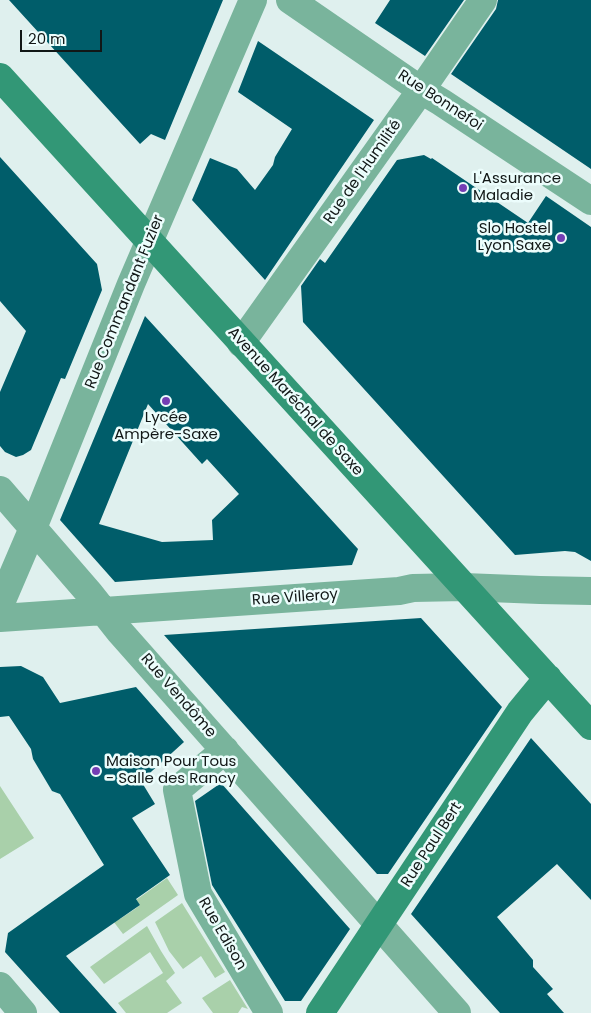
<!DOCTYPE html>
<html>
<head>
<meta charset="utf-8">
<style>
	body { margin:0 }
	#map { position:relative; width:591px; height:1013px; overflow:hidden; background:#dff0ee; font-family:Poppins,sans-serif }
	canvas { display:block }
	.scale { position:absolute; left:20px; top:30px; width:82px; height:22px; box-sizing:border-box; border:2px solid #111716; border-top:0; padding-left:6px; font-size:15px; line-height:18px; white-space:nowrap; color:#111716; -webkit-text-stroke:4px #ecfdfc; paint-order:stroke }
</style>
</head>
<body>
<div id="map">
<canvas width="591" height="1013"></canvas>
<div class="scale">20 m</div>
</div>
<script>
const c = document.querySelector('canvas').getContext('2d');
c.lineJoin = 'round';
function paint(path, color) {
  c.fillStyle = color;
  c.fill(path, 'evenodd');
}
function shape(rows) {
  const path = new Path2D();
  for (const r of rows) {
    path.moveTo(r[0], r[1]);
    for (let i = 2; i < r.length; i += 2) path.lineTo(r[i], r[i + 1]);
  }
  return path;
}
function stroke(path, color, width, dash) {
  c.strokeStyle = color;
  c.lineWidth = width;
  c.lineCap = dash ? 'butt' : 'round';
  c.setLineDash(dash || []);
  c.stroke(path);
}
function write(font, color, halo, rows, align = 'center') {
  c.font = font + ' Poppins,sans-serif';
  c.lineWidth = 5;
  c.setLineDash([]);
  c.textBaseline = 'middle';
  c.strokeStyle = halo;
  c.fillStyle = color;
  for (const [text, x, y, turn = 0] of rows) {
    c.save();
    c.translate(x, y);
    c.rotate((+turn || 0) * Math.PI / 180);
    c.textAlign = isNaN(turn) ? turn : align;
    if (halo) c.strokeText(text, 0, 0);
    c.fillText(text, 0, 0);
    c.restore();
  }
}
paint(shape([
	[0,786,34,838,0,859],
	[167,878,178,895,123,934,110,917,120,919,135,909,140,905,136,900],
	[182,903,225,972,215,978,201,956,183,969,169,951,155,922],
	[147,926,161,951,175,973,166,981,182,1003,167,1013,126,1013,118,1003,163,973,150,952,104,984,90,967],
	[230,980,248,1009,242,1007,238,1013,213,1013,202,998]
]), '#a9d0aa');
paint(shape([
	[9,0,223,0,165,140,151,134,140,144],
	[390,0,464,0,425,56,375,23],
	[498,0,591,0,591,169,451,74,496,9],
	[258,41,374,120,265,280,192,200,210,158,237,169,255,190,273,165,275,157,292,129,238,92],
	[424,155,431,159,432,158,528,223,546,196,591,227,591,561,575,552,565,551,515,555,303,322,301,286,320,259,325,263,397,160],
	[0,157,97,264,102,290,65,379,61,378,31,450,23,455,16,457,5,452,0,446,0,392,26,331,0,301],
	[145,316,358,549,352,565,115,582,60,520],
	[148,404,202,464,207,459,239,494,212,520,213,540,162,542,99,524],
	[421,618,502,707,388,874,377,874,164,635],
	[21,666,43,677,60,703,136,687,184,742,141,781,155,804,132,818,170,875,136,899,140,905,66,956,117,1013,60,1013,5,952,8,933,104,865,60,794,52,791,33,759,31,749,9,716,0,717,0,667],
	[531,738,591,804,591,900,557,864,497,917,533,960,533,967,553,989,547,994,564,1013,500,1013,411,914],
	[221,783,350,929,301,1001,285,1001,212,885,195,801]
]), '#005d6a');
stroke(shape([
	[290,0,421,90,441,102,591,201],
	[241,343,421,90,483,0],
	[0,490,90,594,120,632,457,1013],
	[0,605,33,528,131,284,253,0],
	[0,618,399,591,413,588,464,587,540,590,591,591],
	[225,750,177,790,198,894,269,1013],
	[0,986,23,1013]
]), '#79b49c', 28);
stroke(shape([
	[0,77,591,726],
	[320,1013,520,712,548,678]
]), '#329776', 28);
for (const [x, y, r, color] of [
	[463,188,5,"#743eb4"],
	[561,238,5,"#743eb4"],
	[166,401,5,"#743eb4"],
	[96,771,5,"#743eb4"]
]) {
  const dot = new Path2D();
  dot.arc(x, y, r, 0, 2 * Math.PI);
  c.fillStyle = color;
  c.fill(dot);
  stroke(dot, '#ecfdfc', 2);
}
write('15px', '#111716', '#ecfdfc', [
	["Rue Bonnefoi",440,101,33],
	["Rue de l'Humilité",363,172,-55],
	["Rue Commandant Fuzier",125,302,-68],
	["Avenue Maréchal de Saxe",295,402,48],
	["Rue Villeroy",295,598,-4],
	["Rue Vendôme",178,696,49],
	["Rue Paul Bert",432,845,-57],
	["Rue Edison",222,934,60]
]);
write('15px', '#111716', '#ecfdfc', [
	["L'Assurance",473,179],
	["Maladie",473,196],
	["Slo Hostel",551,229,"right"],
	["Lyon Saxe",551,246,"right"],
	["Lycée",166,418,"center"],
	["Ampère-Saxe",166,435,"center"],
	["Maison Pour Tous",106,762],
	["- Salle des Rancy",106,779]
], 'left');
</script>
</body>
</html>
